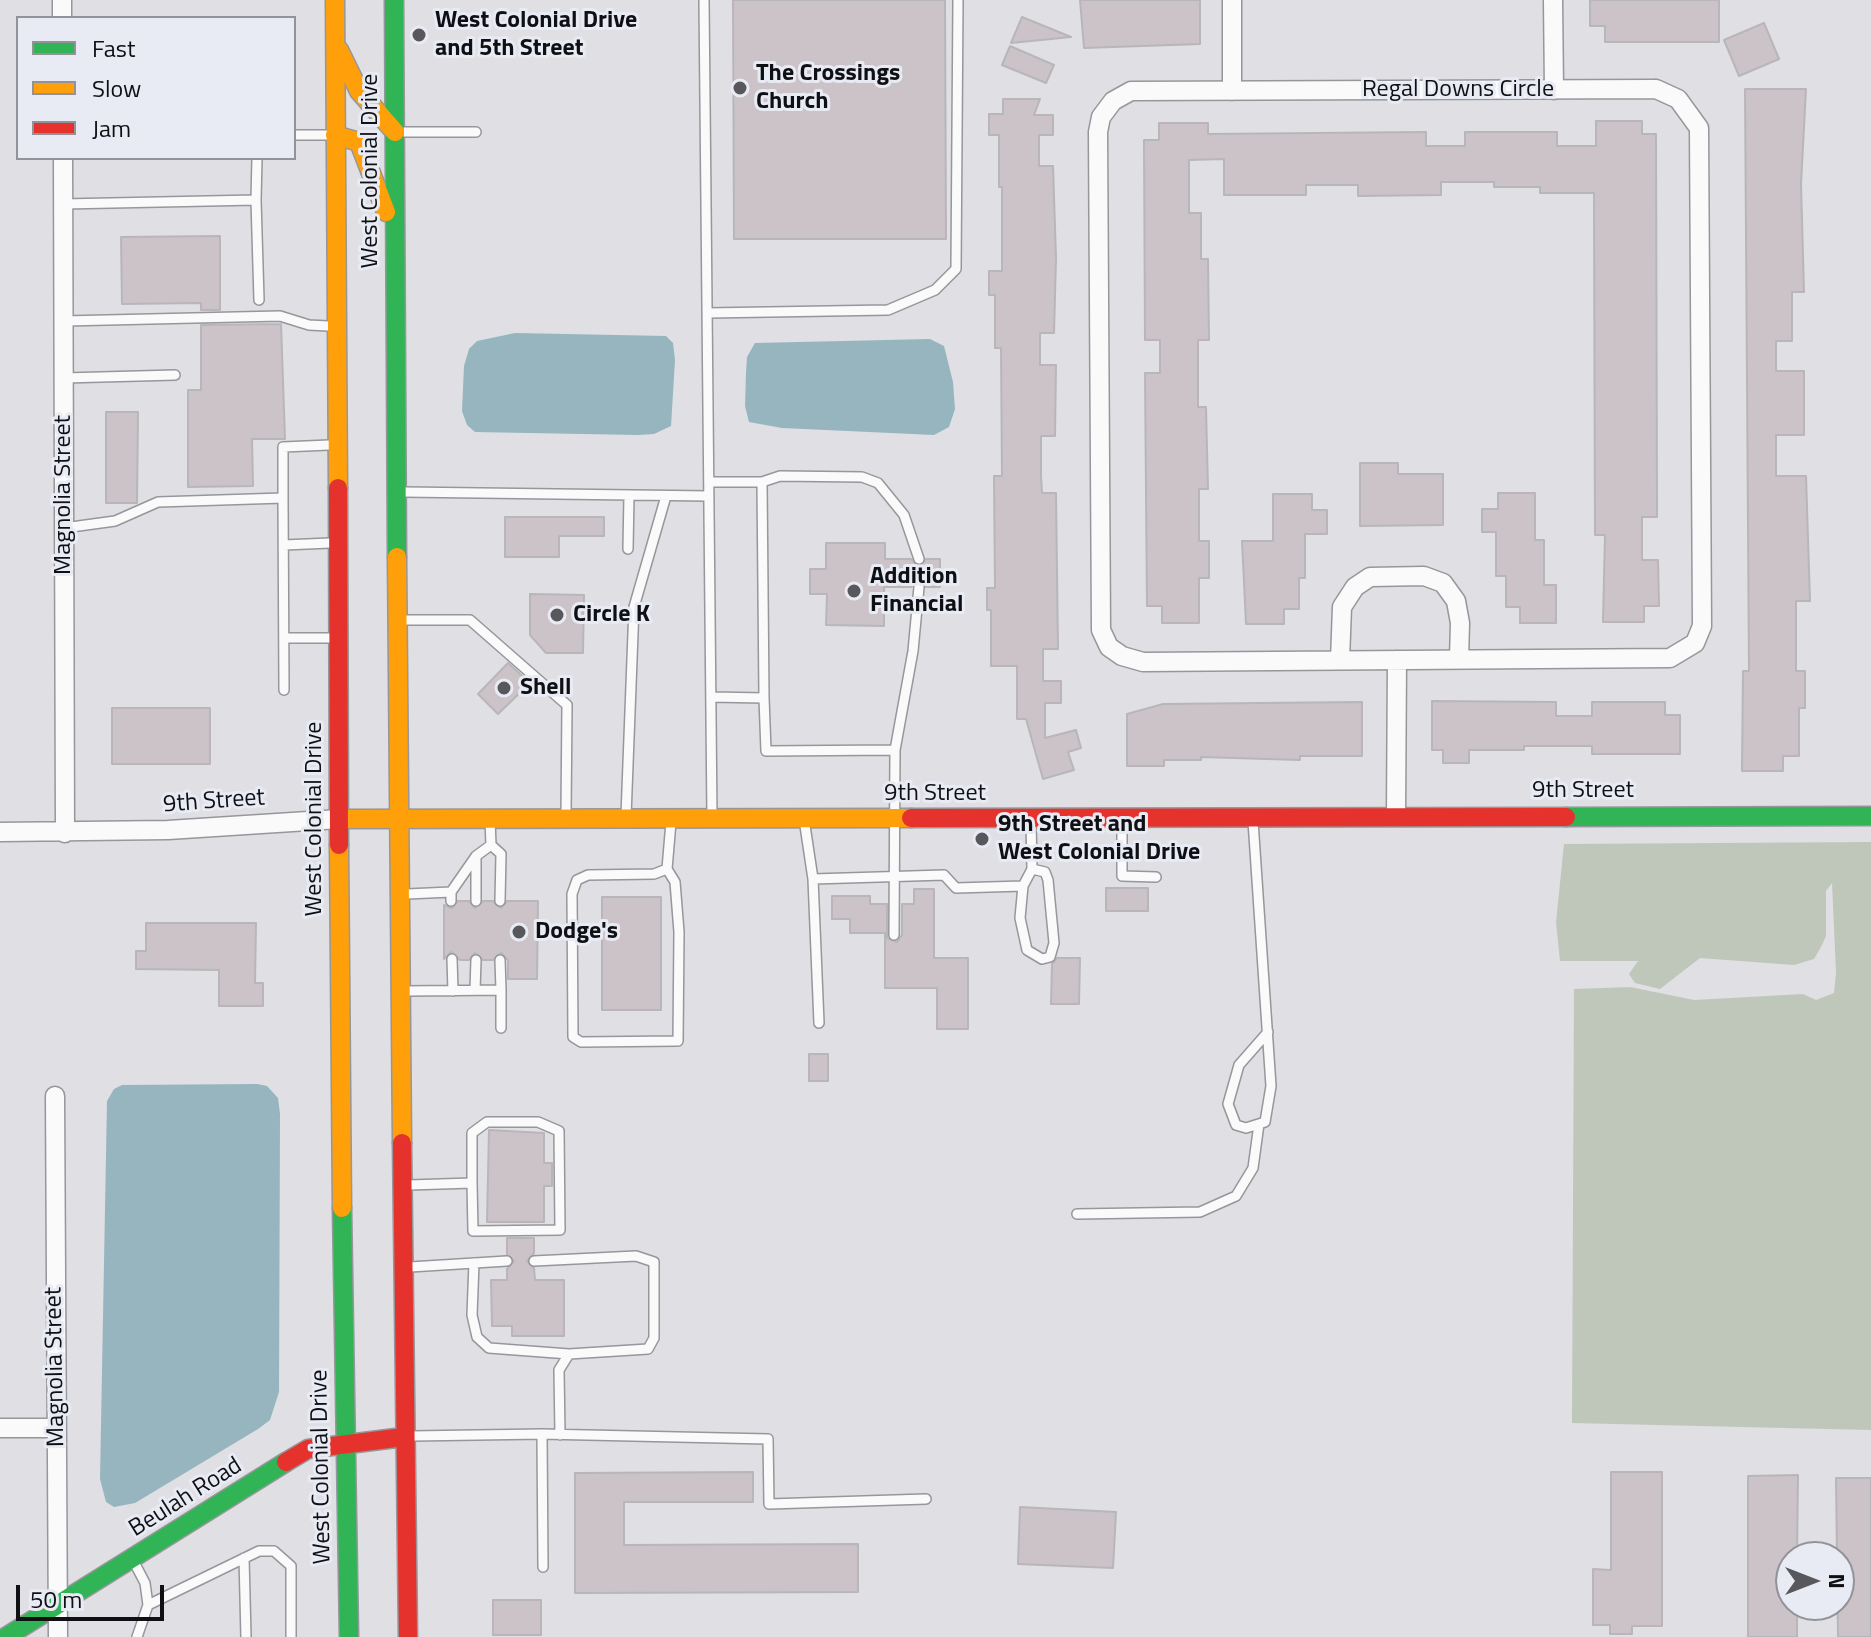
<!DOCTYPE html>
<html>
<head>
<meta charset="utf-8">
<style>
	body { margin:0 }
	#map { position:relative; width:1871px; height:1637px; overflow:hidden; background:#dfdfe4; font-family:"Titillium Web",sans-serif }
	canvas { display:block }
	.legend { position:absolute; left:16px; top:16px; width:280px; height:144px; box-sizing:border-box; background:#e9ebf4; border:2px solid #92939a; margin:0; padding:10px 14px; list-style:none; font-size:24px; color:#0f1013 }
	.legend li { display:flex; align-items:center; gap:16px; height:40px }
	.legend b { width:40px; border:2px solid #92939a }
	.north { position:absolute; left:1775px; top:1541px; width:80px; height:80px; box-sizing:border-box; background:#e9ebf4; border:2px solid #92939a; border-radius:50%; rotate:90deg; font-size:22px; font-weight:700; line-height:32px; text-align:center; color:#0f1013 }
	.north::after { content:''; display:block; margin:auto; width:28px; height:36px; background:#58585c; clip-path:polygon(50% 0,100% 100%,50% 72%,0 100%) }
	.scale { position:absolute; left:16px; top:1585px; width:148px; height:36px; box-sizing:border-box; border:4px solid #0f1013; border-top:0; padding-left:10px; font-size:24px; line-height:28px; white-space:nowrap; color:#0f1013; -webkit-text-stroke:6px #e9ebf4; paint-order:stroke }
</style>
</head>
<body>
<div id="map">
<canvas width="1871" height="1637"></canvas>
<ul class="legend">
<li><b style="height:10px;background:#30b455"></b>Fast</li>
<li><b style="height:10px;background:#ff9f0a"></b>Slow</li>
<li><b style="height:10px;background:#e5322d"></b>Jam</li>
</ul>
<div class="north">N</div>
<div class="scale">50 m</div>
</div>
<script>
const c = document.querySelector('canvas').getContext('2d');
c.lineJoin = 'round';
function paint(path, color) {
  c.fillStyle = color;
  c.fill(path, 'evenodd');
}
function shape(rows) {
  const path = new Path2D();
  for (const r of rows) {
    path.moveTo(r[0], r[1]);
    for (let i = 2; i < r.length; i += 2) path.lineTo(r[i], r[i + 1]);
  }
  return path;
}
function stroke(path, color, width, dash) {
  c.strokeStyle = color;
  c.lineWidth = width;
  c.lineCap = dash ? 'butt' : 'round';
  c.setLineDash(dash || []);
  c.stroke(path);
}
function write(font, color, halo, rows, align = 'center') {
  c.font = font + ' "Titillium Web",sans-serif';
  c.lineWidth = 6;
  c.setLineDash([]);
  c.textBaseline = 'middle';
  c.strokeStyle = halo;
  c.fillStyle = color;
  for (const [text, x, y, turn = 0] of rows) {
    c.save();
    c.translate(x, y);
    c.rotate((+turn || 0) * Math.PI / 180);
    c.textAlign = isNaN(turn) ? turn : align;
    if (halo) c.strokeText(text, 0, 0);
    c.fillText(text, 0, 0);
    c.restore();
  }
}
paint(shape([
	[1871,842,1871,1430,1572,1423,1574,989,1630,987,1694,1000,1803,994,1816,1000,1834,993,1836,973,1832,883,1826,891,1826,936,1821,947,1814,959,1794,965,1700,958,1660,989,1635,983,1629,974,1638,961,1560,961,1556,922,1564,844]
]), '#bfc7ba');
paint(shape([
	[515,333,666,336,673,343,675,360,671,426,654,434,638,435,475,432,467,425,462,411,464,366,469,349,477,341],
	[930,339,944,346,953,382,955,409,949,427,934,435,782,428,749,422,745,406,746,373,747,357,755,343],
	[257,1084,267,1086,278,1098,280,1114,279,1392,270,1420,258,1429,135,1503,114,1507,106,1502,100,1479,107,1101,114,1089,122,1085]
]), '#96b5bf');
const building = shape([
	[733,0,945,0,946,239,734,239,733,0],
	[1080,0,1200,0,1200,44,1084,48,1080,0],
	[1590,0,1719,0,1719,42,1605,42,1605,26,1590,26,1590,0],
	[1022,17,1071,37,1011,43,1022,17],
	[1764,23,1779,59,1739,76,1724,40,1764,23],
	[1010,46,1054,65,1046,83,1002,65,1010,46],
	[1745,89,1806,89,1801,184,1804,292,1792,292,1792,341,1776,341,1776,371,1804,371,1804,435,1776,435,1776,476,1806,476,1810,601,1796,601,1796,671,1805,671,1805,708,1799,708,1799,756,1783,756,1783,771,1742,771,1743,671,1749,671,1745,89],
	[1003,99,1040,99,1034,115,1053,115,1053,135,1039,135,1039,166,1053,166,1056,258,1054,333,1040,333,1040,365,1056,365,1055,436,1041,436,1041,476,1042,493,1056,493,1058,649,1043,649,1043,681,1061,681,1061,703,1045,703,1045,738,1076,730,1081,748,1068,752,1074,770,1043,779,1026,719,1017,719,1017,666,991,666,991,610,987,610,987,588,995,588,994,476,1002,476,1001,348,995,348,995,295,989,295,989,271,1002,271,1002,187,999,187,999,135,989,135,989,114,1003,114,1003,99],
	[1596,121,1642,121,1642,134,1656,134,1657,517,1642,517,1642,560,1658,560,1659,606,1644,606,1644,622,1603,622,1605,535,1595,535,1594,193,1540,193,1540,187,1494,187,1494,182,1441,182,1441,195,1358,196,1358,185,1306,185,1306,195,1224,195,1224,159,1189,160,1189,213,1201,213,1201,259,1208,259,1209,340,1198,340,1198,407,1206,407,1208,489,1199,489,1199,541,1209,541,1209,578,1199,578,1199,623,1162,623,1162,606,1147,606,1145,373,1160,373,1160,340,1145,340,1144,140,1159,140,1159,123,1208,123,1208,134,1426,132,1426,146,1465,146,1465,132,1557,132,1557,146,1596,146,1596,121],
	[220,236,220,310,201,310,201,303,122,304,121,237,220,236],
	[281,324,285,439,252,439,253,486,188,487,188,390,201,390,201,325,281,324],
	[106,412,138,412,137,503,106,503,106,412],
	[1360,463,1398,463,1398,474,1443,474,1443,525,1360,526,1360,463],
	[1498,493,1535,493,1535,540,1544,540,1544,585,1556,585,1556,623,1520,623,1520,607,1506,607,1506,576,1496,576,1496,532,1482,532,1482,509,1498,509,1498,493],
	[1273,494,1312,494,1312,510,1327,510,1327,534,1305,534,1305,578,1299,578,1299,609,1284,609,1284,624,1246,624,1242,541,1273,541,1273,494],
	[505,517,604,517,604,536,559,536,559,557,505,557,505,517],
	[826,543,885,543,885,559,911,559,918,566,926,559,940,559,940,587,926,587,919,580,911,587,884,587,884,626,826,625,827,594,810,594,810,569,826,569,826,543],
	[530,594,584,595,583,653,546,653,530,635,530,594],
	[508,663,530,683,498,714,478,694,508,663],
	[1432,701,1556,702,1556,716,1592,716,1592,702,1665,702,1665,715,1680,715,1680,754,1592,754,1592,746,1524,746,1524,750,1469,750,1469,763,1443,763,1443,750,1432,750,1432,701],
	[1362,702,1362,756,1300,756,1300,760,1201,757,1201,760,1164,760,1164,766,1127,766,1127,714,1163,704,1362,702],
	[112,708,210,708,210,764,112,764,112,708],
	[1106,888,1148,888,1148,911,1106,911,1106,888],
	[914,889,934,889,934,958,968,958,968,1029,937,1029,937,988,885,988,885,933,850,933,850,919,832,919,832,896,870,896,870,904,887,904,887,938,897,942,902,935,902,904,914,904,914,889],
	[602,897,661,897,661,1010,602,1010,602,897],
	[458,901,469,901,475,908,483,901,493,901,501,908,507,901,538,901,537,979,508,979,508,960,501,953,493,960,483,960,475,953,469,960,460,960,451,952,444,959,444,905,452,908,458,901],
	[146,923,256,923,255,983,263,983,263,1006,219,1006,219,970,136,969,136,951,146,951,146,923],
	[1057,958,1080,958,1079,1004,1051,1004,1052,964,1057,958],
	[809,1054,828,1054,828,1081,809,1081,809,1054],
	[489,1130,544,1133,544,1163,552,1163,552,1186,544,1186,544,1222,487,1222,489,1130],
	[507,1238,534,1238,534,1253,527,1261,534,1268,535,1280,564,1280,564,1336,512,1336,512,1326,492,1326,491,1280,507,1280,507,1269,514,1261,507,1254,507,1238],
	[753,1472,753,1502,624,1502,624,1545,858,1544,858,1592,575,1593,575,1473,753,1472],
	[1611,1472,1662,1472,1662,1626,1632,1626,1632,1634,1610,1634,1610,1625,1593,1625,1593,1569,1611,1570,1611,1472],
	[1798,1475,1797,1557,1791,1557,1791,1605,1797,1605,1797,1637,1748,1637,1748,1476,1798,1475],
	[1836,1478,1871,1478,1871,1637,1838,1637,1836,1478],
	[1020,1507,1116,1512,1113,1568,1018,1564,1020,1507],
	[493,1600,541,1600,541,1635,493,1635,493,1600]
]);
paint(building, '#cbc3c8');
stroke(building, '#b8b6b9', 2);
const lane = shape([
	[704,0,712,817],
	[403,132,476,132],
	[294,135,328,135],
	[256,200,259,300],
	[63,204,256,200,257,158],
	[708,313,888,310,935,290,956,269,958,0],
	[64,321,280,316,309,325,328,326],
	[64,378,175,375],
	[709,482,762,482,764,698],
	[762,482,780,476,862,477,878,483,904,515,919,559],
	[404,492,709,496],
	[283,498,283,447,329,445],
	[64,528,115,521,158,502,283,498,284,690],
	[284,545,330,543],
	[628,549,629,495],
	[403,620,470,620,567,705,566,814],
	[284,638,330,638],
	[711,697,764,698,766,751,895,750,894,935],
	[895,750,913,651,919,587],
	[626,816,634,607,666,496],
	[804,819,813,879,944,875,956,888,1023,886],
	[1031,821,1032,869,1023,886,1020,918,1027,950,1042,959,1050,957,1054,943,1048,880,1045,872,1032,869],
	[1122,821,1122,876,1156,877],
	[1253,821,1271,1086,1265,1122,1246,1128,1236,1125,1228,1104,1239,1065,1268,1032],
	[491,845,501,854,500,901],
	[476,856,476,901],
	[667,869,675,882,679,932,678,1041,581,1042,573,1037,572,894,577,880,588,875,654,874,667,869,671,822],
	[813,879,819,1023],
	[407,894,451,892],
	[451,901,451,892,476,856,491,845,490,820],
	[452,959,453,991],
	[475,990,476,960],
	[501,990,501,1028],
	[407,991,501,990,500,960],
	[409,1185,472,1183,473,1231,560,1230,559,1131,538,1122,487,1122,472,1133,472,1183],
	[1077,1214,1200,1212,1236,1196,1253,1168,1259,1124],
	[534,1261,636,1256,654,1262,654,1338,648,1349,569,1354,559,1370,560,1435],
	[474,1263,472,1315,477,1337,489,1348,569,1354],
	[410,1267,507,1261],
	[542,1434,543,1567],
	[412,1436,542,1434,768,1439,769,1504,926,1499],
	[244,1558,246,1637],
	[134,1562,145,1583,148,1605,137,1637],
	[148,1605,259,1551,274,1551,291,1566,291,1637]
]);
const street = shape([
	[62,0,62,18],
	[1232,0,1232,91],
	[1553,0,1554,90],
	[1656,89,1678,99,1699,128,1702,626,1695,643,1670,658,1143,662,1122,656,1109,647,1101,630,1098,132,1101,117,1113,101,1131,91,1656,89],
	[63,158,65,833],
	[1340,660,1342,607,1355,587,1370,577,1424,576,1443,583,1456,601,1460,623,1459,659],
	[1396,815,1397,660],
	[0,832,168,830,339,819],
	[55,1096,58,1637],
	[0,1428,56,1428]
]);
const fast = shape([
	[394,0,397,557],
	[1566,817,1871,816],
	[342,1208,349,1637],
	[6,1637,286,1462]
]);
const slow = shape([
	[335,0,338,488],
	[339,50,359,91,395,132],
	[335,135,359,142,386,212],
	[397,557,402,1143],
	[339,819,911,818],
	[339,845,342,1208]
]);
const jam = shape([
	[338,488,339,845],
	[911,818,1566,817],
	[402,1143,408,1637],
	[286,1462,308,1449,404,1437]
]);
stroke(lane, '#96979a', 12);
stroke(street, '#96979a', 21);
stroke(fast, '#96979a', 21);
stroke(slow, '#96979a', 21);
stroke(jam, '#96979a', 21);
stroke(lane, '#fafafb', 9);
stroke(street, '#fafafb', 18);
stroke(fast, '#30b455', 18);
stroke(slow, '#ff9f0a', 18);
stroke(jam, '#e5322d', 18);
for (const [x, y, r, color] of [
	[419,35,8,"#58585c"],
	[740,88,8,"#58585c"],
	[854,591,8,"#58585c"],
	[557,615,8,"#58585c"],
	[504,688,8,"#58585c"],
	[982,839,8,"#58585c"],
	[519,932,8,"#58585c"]
]) {
  const dot = new Path2D();
  dot.arc(x, y, r, 0, 2 * Math.PI);
  c.fillStyle = color;
  c.fill(dot);
  stroke(dot, '#e9ebf4', 3);
}
write('bold 24px', '#0f1013', '#e9ebf4', [
	["West Colonial Drive",435,21],
	["and 5th Street",435,49],
	["The Crossings",756,74],
	["Church",756,102],
	["Addition",870,577],
	["Financial",870,605],
	["Circle K",573,615],
	["Shell",520,688],
	["9th Street and",998,825],
	["West Colonial Drive",998,853],
	["Dodge's",535,932]
], 'left');
write('24px', '#0f1013', '#e9ebf4', [
	["Regal Downs Circle",1458,90],
	["West Colonial Drive",371,171,-90],
	["Magnolia Street",64,495,-90],
	["9th Street",1583,791],
	["9th Street",935,794],
	["9th Street",214,802,-4],
	["West Colonial Drive",315,819,-90],
	["Magnolia Street",56,1367,-91],
	["West Colonial Drive",322,1467,-91],
	["Beulah Road",186,1498,-32]
]);
</script>
</body>
</html>
